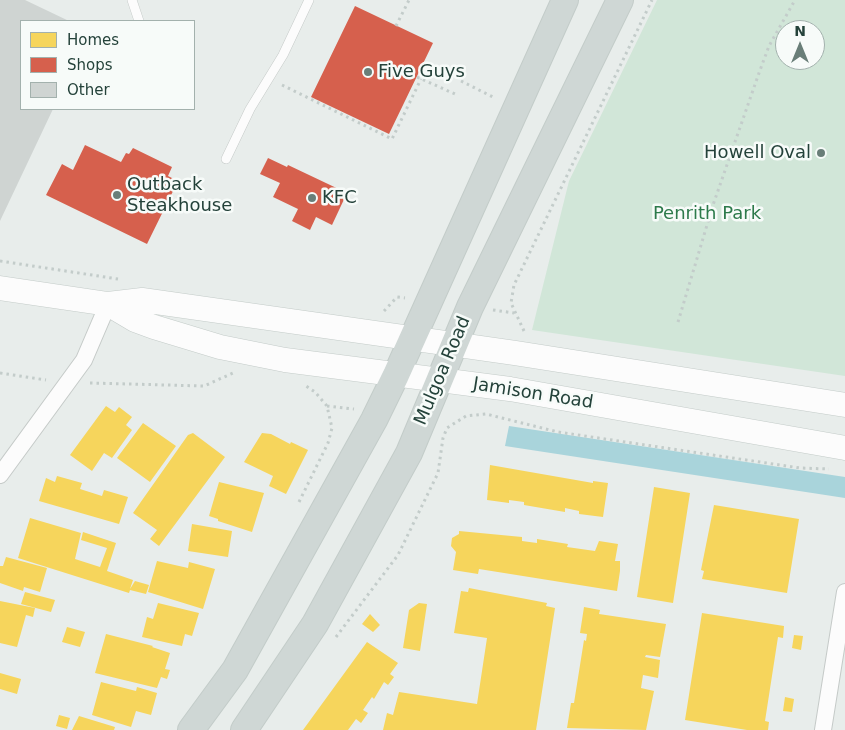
<!DOCTYPE html>
<html>
<head>
<meta charset="utf-8">
<style>
	body { margin:0 }
	#map { position:relative; width:845px; height:730px; overflow:hidden; background:#e8edeb; font-family:"DejaVu Sans",sans-serif }
	canvas { display:block }
	.legend { position:absolute; left:20px; top:20px; width:175px; height:90px; box-sizing:border-box; background:#f7fbf9; border:1px solid #a3b1ad; margin:0; padding:6px 9px; list-style:none; font-size:15px; color:#24423a }
	.legend li { display:flex; align-items:center; gap:10px; height:25px }
	.legend b { width:25px; border:1px solid #a3b1ad }
	.north { position:absolute; left:775px; top:20px; width:50px; height:50px; box-sizing:border-box; background:#f7fbf9; border:1px solid #a3b1ad; border-radius:50%; rotate:0deg; font-size:14px; font-weight:700; line-height:20px; text-align:center; color:#24423a }
	.north::after { content:''; display:block; margin:auto; width:18px; height:22px; background:#697e78; clip-path:polygon(50% 0,100% 100%,50% 72%,0 100%) }
</style>
</head>
<body>
<div id="map">
<canvas width="845" height="730"></canvas>
<ul class="legend">
<li><b style="height:14px;background:#f6d55c"></b>Homes</li>
<li><b style="height:14px;background:#d6604d"></b>Shops</li>
<li><b style="height:14px;background:#cfd4d2"></b>Other</li>
</ul>
<div class="north">N</div>
</div>
<script>
const c = document.querySelector('canvas').getContext('2d');
c.lineJoin = 'round';
function paint(path, color) {
  c.fillStyle = color;
  c.fill(path, 'evenodd');
}
function shape(rows) {
  const path = new Path2D();
  for (const r of rows) {
    path.moveTo(r[0], r[1]);
    for (let i = 2; i < r.length; i += 2) path.lineTo(r[i], r[i + 1]);
  }
  return path;
}
function stroke(path, color, width, dash) {
  c.strokeStyle = color;
  c.lineWidth = width;
  c.lineCap = dash ? 'butt' : 'round';
  c.setLineDash(dash || []);
  c.stroke(path);
}
function write(font, color, halo, rows, align = 'center') {
  c.font = font + ' "DejaVu Sans",sans-serif';
  c.lineWidth = 5;
  c.setLineDash([]);
  c.textBaseline = 'middle';
  c.strokeStyle = halo;
  c.fillStyle = color;
  for (const [text, x, y, turn = 0] of rows) {
    c.save();
    c.translate(x, y);
    c.rotate((+turn || 0) * Math.PI / 180);
    c.textAlign = isNaN(turn) ? turn : align;
    if (halo) c.strokeText(text, 0, 0);
    c.fillText(text, 0, 0);
    c.restore();
  }
}
paint(shape([
	[657,0,845,0,845,376,532,330,569,181],
	[785,30,815,30,815,60,785,60]
]), '#d1e6d8');
paint(shape([
	[509,426,845,477,845,498,505,446]
]), '#a9d4db');
paint(shape([
	[106,406,115,412,119,407,132,417,126,425,132,430,112,458,104,453,92,471,70,455],
	[143,423,176,446,150,482,117,458],
	[193,433,225,457,159,546,150,539,157,530,133,513,188,435],
	[262,433,271,434,290,444,291,442,308,450,286,494,269,486,273,476,244,462],
	[490,465,593,483,593,481,608,483,603,517,579,514,579,511,565,508,565,512,524,505,524,502,509,500,509,503,487,500],
	[57,476,82,483,80,489,102,496,104,490,128,497,119,524,39,501,46,478,55,482],
	[219,482,264,493,252,532,218,521,218,519,209,516],
	[654,487,690,493,673,603,637,597],
	[714,505,799,519,787,593,702,579,704,571,701,570],
	[30,518,81,533,75,559,100,567,107,548,81,540,83,532,116,543,107,571,133,580,130,589,135,581,149,585,146,594,130,590,129,593,18,558],
	[192,524,232,531,228,557,188,551],
	[459,531,522,537,522,541,537,543,537,539,568,544,567,547,595,551,599,541,618,544,615,561,620,561,620,571,617,591,479,569,478,574,453,570,456,552,451,546,452,538,459,534],
	[6,557,47,568,40,592,24,587,23,591,0,583,0,566,3,566],
	[157,561,188,568,189,562,215,569,203,609,148,592],
	[469,588,547,603,546,606,555,608,536,730,383,730,387,713,393,715,399,692,477,704,487,638,454,633,461,591,468,592],
	[25,592,55,600,51,612,21,604],
	[0,601,35,608,33,617,26,615,17,647,0,643],
	[158,603,199,613,192,636,185,634,182,646,142,637,147,617,153,619],
	[419,603,427,604,420,651,403,648,409,610],
	[584,607,600,610,599,614,666,624,660,657,646,655,645,657,660,660,658,678,643,675,641,688,654,691,646,730,567,728,571,703,574,703,584,640,586,641,587,634,580,633],
	[702,613,784,626,783,638,778,637,765,721,769,722,768,730,747,730,685,720],
	[370,614,380,625,373,632,362,624],
	[67,627,85,632,80,647,62,642],
	[106,634,153,646,152,647,170,653,165,669,170,670,167,679,161,677,157,688,95,673],
	[794,635,803,636,801,650,792,648],
	[367,642,398,663,390,674,394,677,388,685,384,682,374,699,372,697,363,710,368,713,361,723,356,719,348,730,303,730],
	[0,673,21,679,17,694,0,689],
	[101,682,136,691,137,687,157,693,151,715,136,711,131,727,92,715],
	[785,697,794,699,792,712,783,711],
	[59,715,70,718,67,729,56,726],
	[79,716,115,727,114,730,72,730]
]), '#f6d55c');
paint(shape([
	[355,6,433,43,389,134,311,97],
	[85,145,121,162,126,153,129,154,133,148,172,167,168,176,178,181,147,244,46,195,62,164,73,170],
	[268,158,287,167,288,165,347,193,332,225,316,217,310,230,292,221,298,209,273,197,280,183,260,174]
]), '#d6604d');
paint(shape([
	[0,0,25,0,69,21,21,21,21,109,53,109,0,221]
]), '#cfd4d2');
const lane = shape([
	[132,0,139,21],
	[226,159,250,109,283,55,309,0]
]);
const street = shape([
	[0,475,84,360,108,304],
	[823,730,845,592]
]);
const secondary = shape([
	[0,288,108,304,142,300,515,353,845,405],
	[108,304,135,320,154,327,220,347,285,360,510,389,845,448]
]);
const primary = shape([
	[191,730,235,670,374,420,396,375,565,0],
	[244,730,315,624,409,453,470,307,620,0]
]);
stroke(lane, '#c5cac8', 10);
stroke(street, '#c5cac8', 18);
stroke(secondary, '#c3cbc8', 25);
stroke(primary, '#c3ccc9', 28);
stroke(shape([
	[396,26,409,0],
	[417,77,455,94],
	[461,81,493,97],
	[282,85,392,139,421,79],
	[0,261,118,279],
	[493,310,514,313],
	[384,311,397,297,405,298],
	[678,322,713,205,759,73,769,46,795,0],
	[524,331,511,303,514,285,652,0],
	[0,373,46,380],
	[90,383,204,386,233,373],
	[327,406,354,409],
	[299,502,328,443,332,428,327,406,315,392,306,386],
	[336,637,398,555,438,473,443,438,447,428,466,416,486,414,558,432,800,468,829,469]
]), '#c3ccca', 3, [2.5, 4]);
stroke(lane, '#fcfcfc', 9);
stroke(street, '#fcfcfc', 16);
stroke(secondary, '#fcfcfc', 24);
stroke(primary, '#cfd7d5', 26);
for (const [x, y, r, color] of [
	[368,72,5,"#697e78"],
	[821,153,5,"#697e78"],
	[117,195,5,"#697e78"],
	[312,198,5,"#697e78"]
]) {
  const dot = new Path2D();
  dot.arc(x, y, r, 0, 2 * Math.PI);
  c.fillStyle = color;
  c.fill(dot);
  stroke(dot, '#f7fbf9', 2);
}
write('18px', '#24423a', '#f7fbf9', [
	["Five Guys",378,72],
	["Howell Oval",811,153,"right"],
	["Outback",127,185],
	["Steakhouse",127,206],
	["KFC",322,198]
], 'left');
write('18px', '#2d7a4b', '#f7fbf9', [
	["Penrith Park",707,214]
]);
write('18px', '#24423a', '#f7fbf9', [
	["Mulgoa Road",443,371,-67],
	["Jamison Road",533,394,9]
]);
</script>
</body>
</html>
